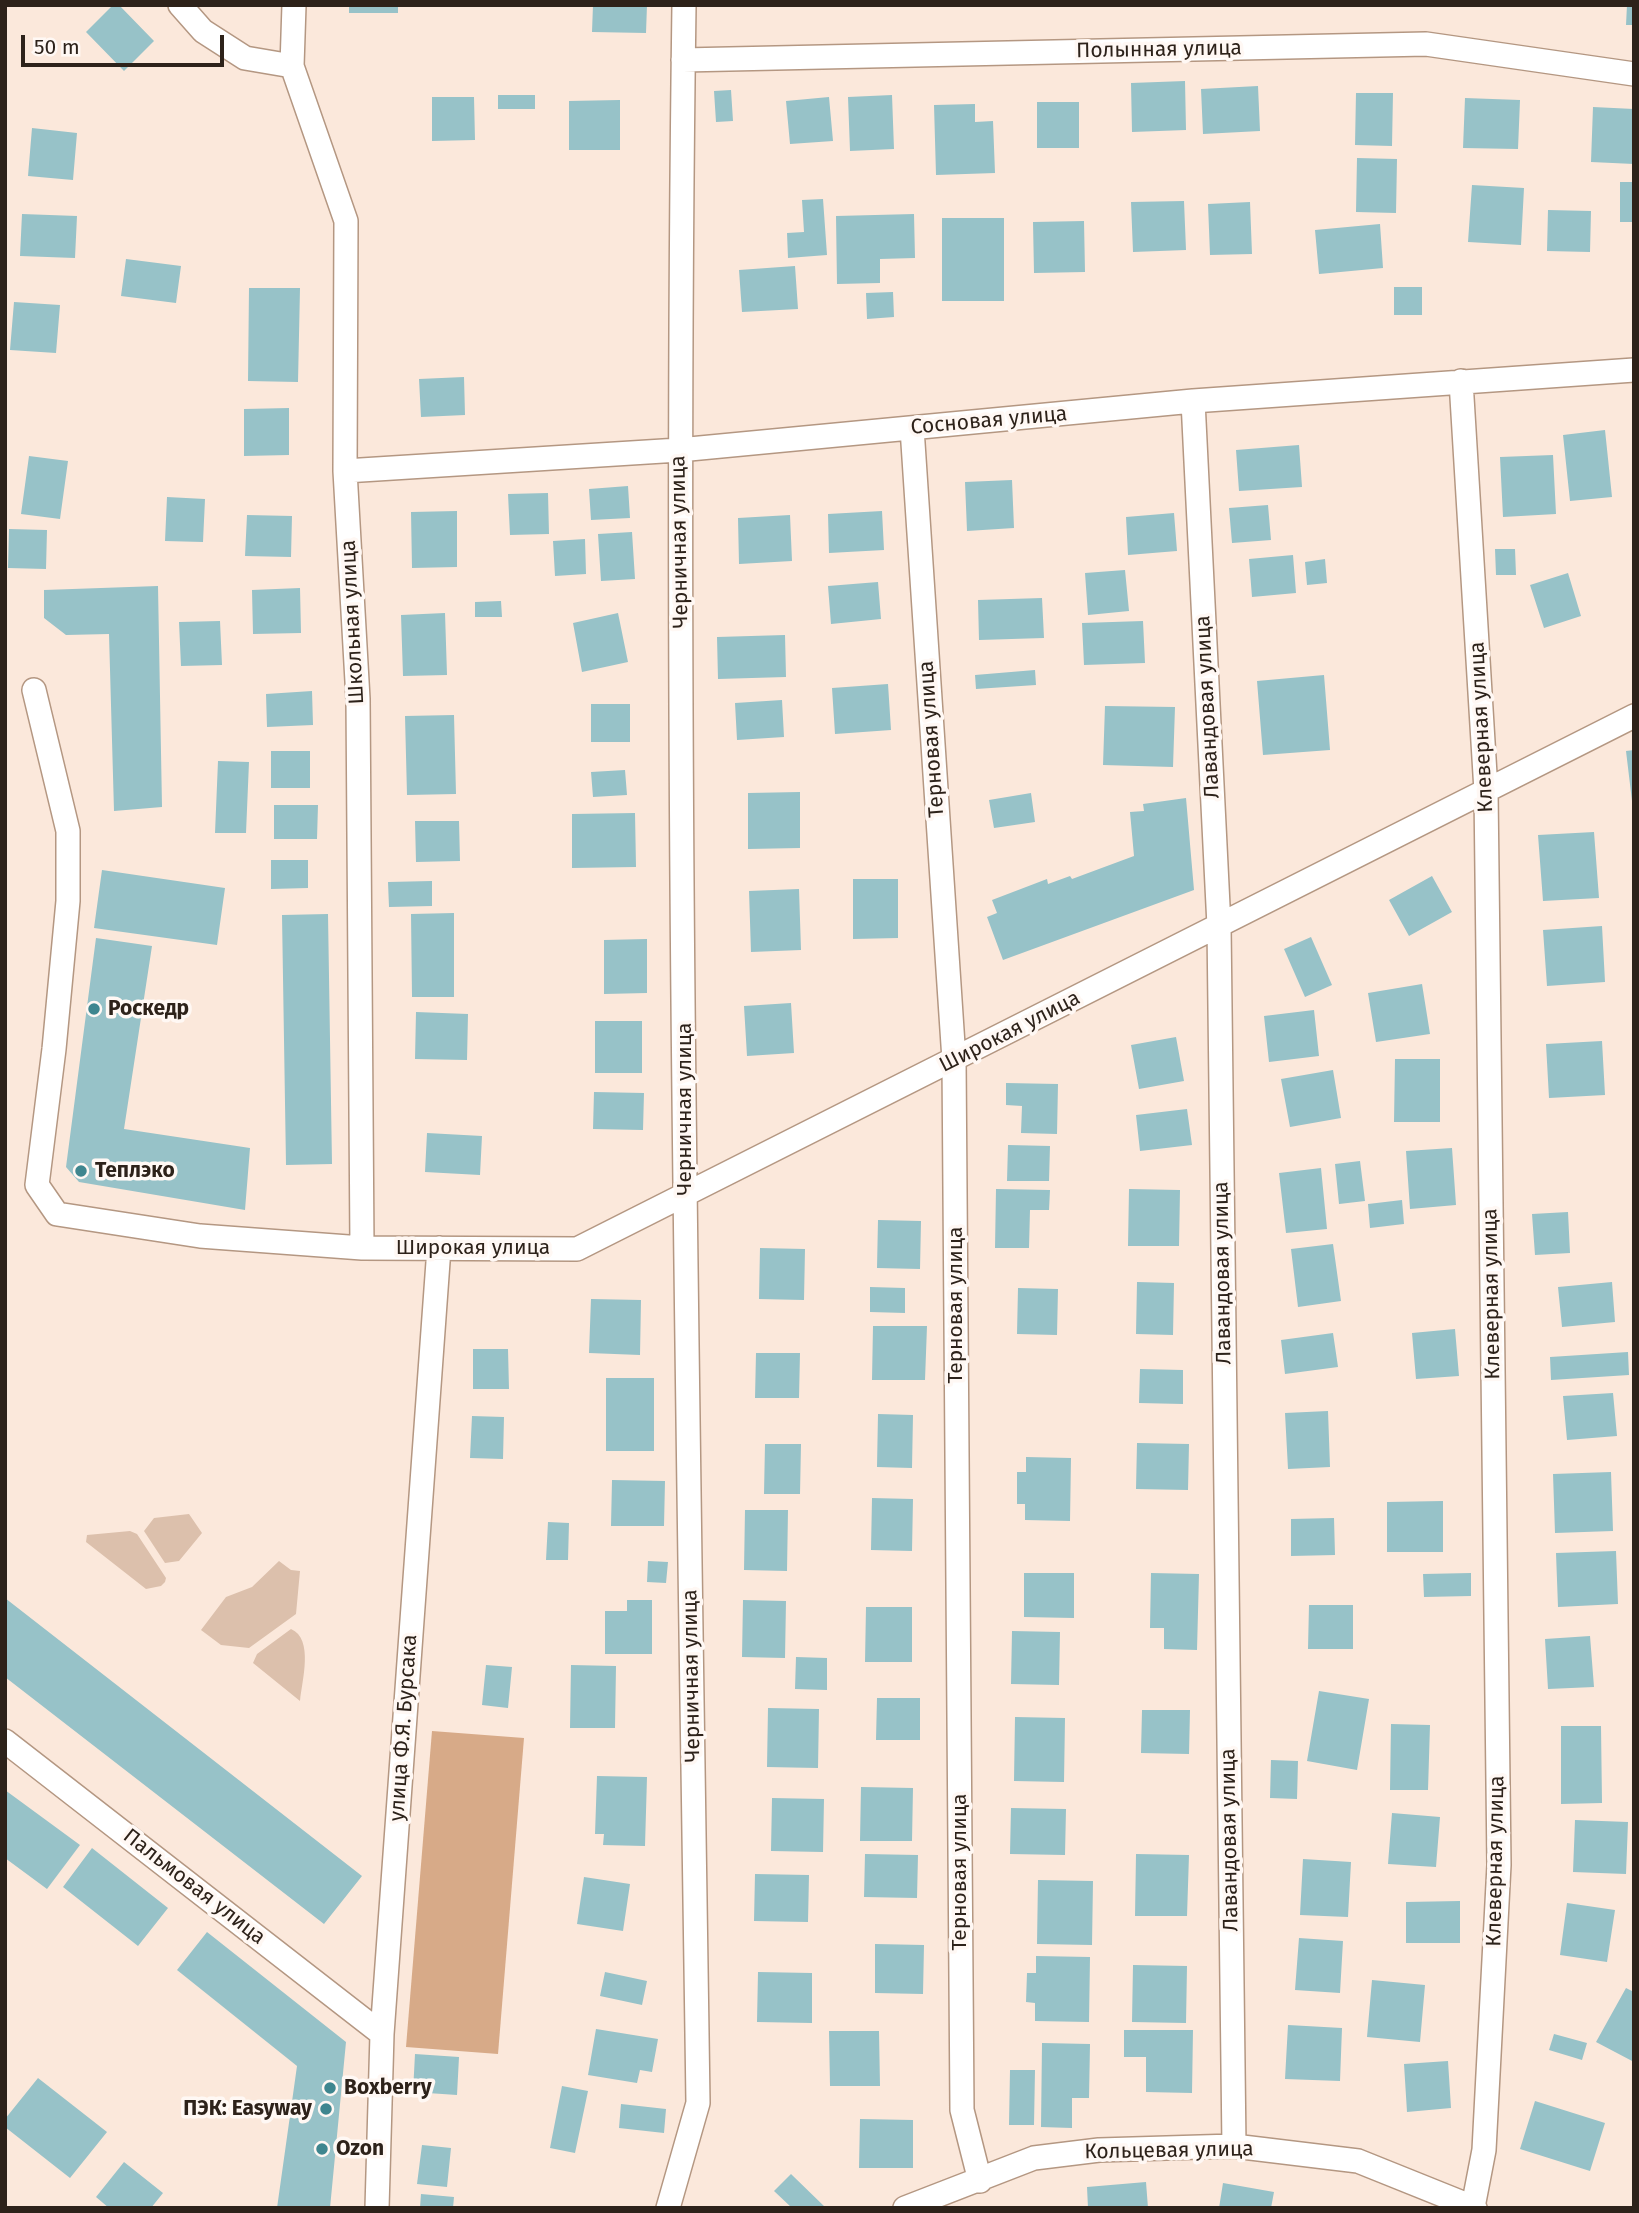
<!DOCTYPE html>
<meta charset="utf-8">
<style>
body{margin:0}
#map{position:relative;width:1639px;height:2213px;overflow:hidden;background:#fbe8db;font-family:"Fira Sans",sans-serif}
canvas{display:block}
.frame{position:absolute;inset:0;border:7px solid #2d221a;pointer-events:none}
.scale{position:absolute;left:21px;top:35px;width:203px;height:32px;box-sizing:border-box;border:4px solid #2d221a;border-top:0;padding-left:9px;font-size:21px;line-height:24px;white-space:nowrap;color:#2d221a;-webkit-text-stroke:5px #fff8f4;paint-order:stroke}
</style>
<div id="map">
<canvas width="1639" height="2213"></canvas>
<div class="frame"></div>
<div class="scale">50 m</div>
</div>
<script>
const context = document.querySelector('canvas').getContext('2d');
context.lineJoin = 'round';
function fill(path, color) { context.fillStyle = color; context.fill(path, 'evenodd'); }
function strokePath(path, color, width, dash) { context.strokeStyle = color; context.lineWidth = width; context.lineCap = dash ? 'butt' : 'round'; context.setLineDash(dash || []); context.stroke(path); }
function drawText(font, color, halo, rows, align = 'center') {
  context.font = font + ' "Fira Sans",sans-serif'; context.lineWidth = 7; context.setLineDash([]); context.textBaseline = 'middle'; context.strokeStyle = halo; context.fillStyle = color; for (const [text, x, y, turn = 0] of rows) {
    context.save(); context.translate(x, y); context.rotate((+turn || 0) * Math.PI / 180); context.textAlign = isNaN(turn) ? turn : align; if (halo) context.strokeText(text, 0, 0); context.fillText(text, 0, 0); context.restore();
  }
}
const green = new Path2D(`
 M 189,1514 L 202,1533 L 179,1561 L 165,1563 L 144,1531 L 154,1518 Z
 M 130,1531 L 137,1534 L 166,1578 L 165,1582 L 161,1586 L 146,1589 L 86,1542 L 87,1535 Z
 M 279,1561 L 291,1570 L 300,1571 L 296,1614 L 249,1648 L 221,1645 L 201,1630 L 226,1597 L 252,1587 Z
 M 291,1629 C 314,1639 302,1680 300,1701 L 253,1663 L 257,1654 Z`);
const forest = new Path2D(`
 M 432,1731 L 524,1738 L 498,2054 L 406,2047 Z`);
const building = new Path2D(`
 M 113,5 L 119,5 L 154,41 L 124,71 L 86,32 Z
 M 349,5 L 398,5 L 398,13 L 349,13 Z
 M 593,5 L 647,5 L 646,33 L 592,32 Z
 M 1627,5 L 1634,5 L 1634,25 L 1626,25 Z
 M 1185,81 L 1186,130 L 1132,132 L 1131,83 Z
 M 1258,86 L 1260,131 L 1203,134 L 1201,89 Z
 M 731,90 L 733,121 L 716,122 L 714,91 Z
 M 1356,93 L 1393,93 L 1392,146 L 1355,145 Z
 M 498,95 L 535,95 L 535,109 L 498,109 Z
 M 892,95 L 894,149 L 850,151 L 848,97 Z
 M 432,97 L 474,97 L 475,140 L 432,141 Z
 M 829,97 L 833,141 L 790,144 L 786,101 Z
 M 1465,98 L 1520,100 L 1518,149 L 1463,148 Z
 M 620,100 L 620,150 L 569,150 L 569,101 Z
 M 1037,102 L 1079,102 L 1079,148 L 1037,148 Z
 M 975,104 L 975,122 L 993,121 L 995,173 L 936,175 L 934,105 Z
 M 1593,107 L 1634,109 L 1634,164 L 1591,162 Z
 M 32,128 L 77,133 L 73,180 L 28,176 Z
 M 1357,158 L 1397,159 L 1396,213 L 1356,212 Z
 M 1620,182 L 1634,182 L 1634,222 L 1620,222 Z
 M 1472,185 L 1524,188 L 1521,245 L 1468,242 Z
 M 823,199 L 827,255 L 788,258 L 787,233 L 804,232 L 802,200 Z
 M 1184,201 L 1186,250 L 1133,252 L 1131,202 Z
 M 1250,202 L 1252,254 L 1210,255 L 1208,204 Z
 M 1548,210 L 1591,211 L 1590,252 L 1547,251 Z
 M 22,214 L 77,216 L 75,258 L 20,256 Z
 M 914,214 L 915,258 L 880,259 L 880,283 L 837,284 L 836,216 Z
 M 942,218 L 1004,218 L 1004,301 L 942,301 Z
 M 1084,221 L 1085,272 L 1034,273 L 1033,222 Z
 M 1380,224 L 1383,268 L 1319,274 L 1315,230 Z
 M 126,259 L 181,266 L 176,303 L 121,296 Z
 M 795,266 L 798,309 L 742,312 L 739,270 Z
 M 1394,287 L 1422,287 L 1422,315 L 1394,315 Z
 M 249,288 L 300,288 L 298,382 L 248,381 Z
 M 893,292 L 894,317 L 867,319 L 866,293 Z
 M 14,302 L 60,305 L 56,353 L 10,350 Z
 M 464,377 L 465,415 L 421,417 L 419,379 Z
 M 289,408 L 289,455 L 244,456 L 244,409 Z
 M 1605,430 L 1612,497 L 1570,501 L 1563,435 Z
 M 1299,445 L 1302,487 L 1239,491 L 1236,450 Z
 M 1553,455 L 1556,514 L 1503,517 L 1500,457 Z
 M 29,456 L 68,461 L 60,519 L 21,514 Z
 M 1012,480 L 1014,528 L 967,531 L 965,482 Z
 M 628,486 L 630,518 L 591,520 L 589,489 Z
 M 548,493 L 549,534 L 510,535 L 508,494 Z
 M 167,497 L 205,499 L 203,542 L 165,541 Z
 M 1268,505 L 1271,540 L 1232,543 L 1229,508 Z
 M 457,511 L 457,567 L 412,568 L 411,512 Z
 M 882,511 L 884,550 L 829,553 L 828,514 Z
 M 1174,513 L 1177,551 L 1128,555 L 1126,517 Z
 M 247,515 L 292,516 L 291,557 L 245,556 Z
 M 790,515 L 792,561 L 739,564 L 738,518 Z
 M 9,529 L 47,530 L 46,569 L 8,568 Z
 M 632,532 L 635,579 L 601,581 L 598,534 Z
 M 585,539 L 586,574 L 555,576 L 553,541 Z
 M 1495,549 L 1515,549 L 1516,575 L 1496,575 Z
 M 1293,555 L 1296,593 L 1252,597 L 1249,559 Z
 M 1325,559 L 1327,583 L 1307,585 L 1305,562 Z
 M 1125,570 L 1129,611 L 1088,615 L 1085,573 Z
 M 1568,573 L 1581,616 L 1544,628 L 1530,585 Z
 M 878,582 L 881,619 L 831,624 L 828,586 Z
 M 158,586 L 162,807 L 114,811 L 109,634 L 66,635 L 44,618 L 44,590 Z
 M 300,588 L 301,633 L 253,634 L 252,590 Z
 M 1042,598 L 1044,638 L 979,640 L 978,600 Z
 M 501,601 L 502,617 L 475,617 L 475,602 Z
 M 445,613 L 447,675 L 403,676 L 401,615 Z
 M 618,613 L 628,662 L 582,672 L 573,623 Z
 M 220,621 L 222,665 L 181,666 L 179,622 Z
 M 1143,621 L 1145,663 L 1084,665 L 1082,623 Z
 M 785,635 L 786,677 L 718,679 L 717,637 Z
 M 1035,670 L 1036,685 L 976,689 L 975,675 Z
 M 1324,675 L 1330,750 L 1263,755 L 1257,681 Z
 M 888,684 L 891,730 L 835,734 L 832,688 Z
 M 312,691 L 313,725 L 267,727 L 266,694 Z
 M 782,700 L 784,737 L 737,740 L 735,703 Z
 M 591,704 L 630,704 L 630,742 L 591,742 Z
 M 1105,706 L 1175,707 L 1173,767 L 1103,765 Z
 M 454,715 L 456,794 L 407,795 L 405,716 Z
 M 1634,750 L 1634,801 L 1632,801 L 1626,751 Z
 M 271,751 L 310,751 L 310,788 L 271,788 Z
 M 218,761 L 249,762 L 246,833 L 215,833 Z
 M 625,770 L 627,795 L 593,797 L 591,772 Z
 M 800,792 L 800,848 L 748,849 L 748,793 Z
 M 1031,793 L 1035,822 L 994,828 L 989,800 Z
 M 1186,798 L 1194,890 L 1003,960 L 987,917 L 997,913 L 992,900 L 1047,879 L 1048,884 L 1070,876 L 1072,879 L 1134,856 L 1130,812 L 1144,811 L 1143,804 Z
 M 274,805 L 318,805 L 317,839 L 274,839 Z
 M 635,813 L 636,867 L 572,868 L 572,814 Z
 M 415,821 L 459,821 L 460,861 L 416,862 Z
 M 1594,832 L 1599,898 L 1543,901 L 1538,835 Z
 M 271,860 L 308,860 L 308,888 L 271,889 Z
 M 102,870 L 225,888 L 217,945 L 94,928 Z
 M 1432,876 L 1452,912 L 1409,936 L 1389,900 Z
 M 853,879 L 898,879 L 898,938 L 853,939 Z
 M 432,881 L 432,906 L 389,907 L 388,882 Z
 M 799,889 L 801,950 L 751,952 L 749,891 Z
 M 454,913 L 454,997 L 412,997 L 411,914 Z
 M 328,914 L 332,1164 L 286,1165 L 282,915 Z
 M 1602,926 L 1605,982 L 1547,986 L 1543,930 Z
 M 1311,937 L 1332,985 L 1305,997 L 1284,949 Z
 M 96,938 L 152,946 L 124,1129 L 250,1148 L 245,1210 L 79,1182 L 66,1167 Z
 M 647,939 L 647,993 L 604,994 L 604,940 Z
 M 1422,984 L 1430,1034 L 1376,1042 L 1368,993 Z
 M 791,1003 L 794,1053 L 747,1056 L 744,1006 Z
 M 1314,1010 L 1319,1056 L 1269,1062 L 1264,1016 Z
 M 416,1012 L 468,1014 L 467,1060 L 415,1059 Z
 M 595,1021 L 642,1021 L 642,1073 L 595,1073 Z
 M 1176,1037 L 1184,1081 L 1139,1089 L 1131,1045 Z
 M 1602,1041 L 1605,1095 L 1549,1098 L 1546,1044 Z
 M 1395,1059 L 1440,1059 L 1440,1122 L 1394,1122 Z
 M 1333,1070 L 1341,1118 L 1290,1127 L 1281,1079 Z
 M 1006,1083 L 1058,1084 L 1057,1134 L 1021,1133 L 1022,1106 L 1006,1105 Z
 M 594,1092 L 644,1093 L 643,1130 L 593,1129 Z
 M 1187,1109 L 1192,1145 L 1140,1151 L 1136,1115 Z
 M 427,1133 L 482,1136 L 480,1175 L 425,1172 Z
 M 1008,1145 L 1050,1146 L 1049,1181 L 1007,1181 Z
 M 1452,1148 L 1456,1205 L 1410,1209 L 1406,1151 Z
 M 1360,1161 L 1365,1201 L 1339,1204 L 1335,1164 Z
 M 1321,1168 L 1327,1229 L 1286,1233 L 1279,1173 Z
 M 996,1189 L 1050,1190 L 1049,1210 L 1030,1210 L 1029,1248 L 995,1248 Z
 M 1129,1189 L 1180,1190 L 1179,1246 L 1128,1246 Z
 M 1402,1200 L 1404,1224 L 1370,1228 L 1368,1204 Z
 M 1568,1212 L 1570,1253 L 1535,1255 L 1532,1214 Z
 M 878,1220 L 921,1221 L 920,1269 L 877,1268 Z
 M 1333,1244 L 1341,1301 L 1298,1307 L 1291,1249 Z
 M 760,1248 L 805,1249 L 804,1300 L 759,1299 Z
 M 1137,1282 L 1174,1283 L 1173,1335 L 1136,1334 Z
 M 1612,1282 L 1615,1322 L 1562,1327 L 1558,1287 Z
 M 870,1287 L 905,1288 L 905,1313 L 870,1312 Z
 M 1018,1288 L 1058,1289 L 1057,1335 L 1017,1334 Z
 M 591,1299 L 641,1300 L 640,1355 L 589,1353 Z
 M 873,1326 L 927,1326 L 925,1380 L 872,1380 Z
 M 1455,1329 L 1459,1376 L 1416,1379 L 1412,1333 Z
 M 1333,1333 L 1338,1367 L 1285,1374 L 1281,1340 Z
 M 473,1349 L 508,1349 L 509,1389 L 473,1389 Z
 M 1628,1352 L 1629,1375 L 1551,1380 L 1550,1357 Z
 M 756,1353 L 800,1353 L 799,1398 L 755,1398 Z
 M 1140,1369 L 1183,1370 L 1183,1404 L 1139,1403 Z
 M 606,1378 L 654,1378 L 654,1451 L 606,1451 Z
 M 1613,1393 L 1617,1436 L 1567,1440 L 1563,1396 Z
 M 1328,1411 L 1330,1467 L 1288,1469 L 1285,1413 Z
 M 878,1414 L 913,1415 L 912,1468 L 877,1467 Z
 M 472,1416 L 504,1417 L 503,1459 L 470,1458 Z
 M 1137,1443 L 1189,1444 L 1188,1490 L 1136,1489 Z
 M 765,1444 L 801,1444 L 800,1494 L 764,1494 Z
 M 1026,1457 L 1071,1458 L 1070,1521 L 1025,1520 L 1025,1504 L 1017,1504 L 1017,1472 L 1026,1472 Z
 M 1611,1472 L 1613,1531 L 1555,1533 L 1553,1474 Z
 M 612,1480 L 665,1481 L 664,1526 L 611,1526 Z
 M 872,1498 L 913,1499 L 912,1551 L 871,1550 Z
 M 1443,1501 L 1443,1552 L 1387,1552 L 1387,1502 Z
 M 745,1510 L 788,1510 L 787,1571 L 744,1570 Z
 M 1334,1518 L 1335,1555 L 1291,1556 L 1291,1519 Z
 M 548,1522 L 569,1523 L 568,1560 L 546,1560 Z
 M 1616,1551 L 1618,1604 L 1558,1607 L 1556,1553 Z
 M 648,1561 L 668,1562 L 666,1583 L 647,1582 Z
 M 1024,1573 L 1074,1573 L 1074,1618 L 1024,1617 Z
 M 1151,1573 L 1199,1574 L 1197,1650 L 1164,1649 L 1164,1628 L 1150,1628 Z
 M 1471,1573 L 1471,1596 L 1424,1597 L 1423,1574 Z
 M 5,1598 L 362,1876 L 324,1924 L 5,1677 Z
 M 627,1600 L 652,1600 L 652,1654 L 605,1654 L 605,1611 L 627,1611 Z
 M 743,1600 L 786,1601 L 785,1658 L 742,1657 Z
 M 1309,1605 L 1353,1605 L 1353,1649 L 1308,1649 Z
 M 866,1607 L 912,1607 L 912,1662 L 865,1662 Z
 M 1012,1631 L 1060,1632 L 1059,1685 L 1011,1684 Z
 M 1590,1636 L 1594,1687 L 1548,1689 L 1545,1639 Z
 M 796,1657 L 827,1658 L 827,1690 L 795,1689 Z
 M 486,1665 L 512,1667 L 508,1708 L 482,1705 Z
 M 571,1665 L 616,1666 L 615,1728 L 570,1728 Z
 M 1319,1691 L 1369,1699 L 1357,1770 L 1307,1761 Z
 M 877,1698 L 920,1698 L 920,1740 L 876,1740 Z
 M 768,1708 L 819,1709 L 818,1768 L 767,1767 Z
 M 1142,1710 L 1190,1710 L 1189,1754 L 1141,1753 Z
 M 1015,1717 L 1065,1718 L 1064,1782 L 1014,1781 Z
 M 1391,1724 L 1430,1725 L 1428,1790 L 1390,1790 Z
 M 1561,1726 L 1601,1726 L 1602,1803 L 1561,1804 Z
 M 1271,1760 L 1298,1761 L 1297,1799 L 1270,1798 Z
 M 597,1776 L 647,1777 L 645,1846 L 603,1845 L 604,1834 L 595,1834 Z
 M 861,1787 L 913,1788 L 912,1841 L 860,1841 Z
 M 5,1790 L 80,1845 L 47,1889 L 5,1858 Z
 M 772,1798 L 824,1799 L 823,1852 L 771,1851 Z
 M 1011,1808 L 1066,1809 L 1065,1855 L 1010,1854 Z
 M 1392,1813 L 1440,1817 L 1436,1867 L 1388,1864 Z
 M 1575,1820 L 1628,1822 L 1626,1874 L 1573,1872 Z
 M 92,1848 L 168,1908 L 138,1946 L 63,1887 Z
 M 865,1854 L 918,1855 L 917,1898 L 864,1897 Z
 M 1136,1854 L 1189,1855 L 1187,1916 L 1135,1916 Z
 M 1303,1859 L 1351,1862 L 1348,1917 L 1300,1915 Z
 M 755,1874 L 809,1875 L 808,1922 L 754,1921 Z
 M 584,1877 L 630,1884 L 623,1931 L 577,1924 Z
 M 1038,1880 L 1093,1881 L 1092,1945 L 1037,1944 Z
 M 1460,1901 L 1460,1943 L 1406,1943 L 1406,1902 Z
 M 1567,1903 L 1615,1910 L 1607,1962 L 1560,1955 Z
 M 207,1932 L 346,2042 L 330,2208 L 277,2208 L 297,2066 L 177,1970 Z
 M 1299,1938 L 1343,1941 L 1340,1993 L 1295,1990 Z
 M 875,1944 L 924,1945 L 923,1994 L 875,1993 Z
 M 1036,1956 L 1090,1957 L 1089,2022 L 1035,2021 L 1035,2003 L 1026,2002 L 1027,1973 L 1036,1973 Z
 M 1133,1965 L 1187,1966 L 1186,2023 L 1132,2022 Z
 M 605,1972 L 647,1981 L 642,2005 L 600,1996 Z
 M 758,1972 L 812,1973 L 812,2023 L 757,2022 Z
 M 1372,1980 L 1425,1985 L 1420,2042 L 1367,2037 Z
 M 1626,1988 L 1634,1992 L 1634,2062 L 1596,2042 Z
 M 1288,2025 L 1342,2028 L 1340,2081 L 1285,2079 Z
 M 596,2029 L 658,2039 L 652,2072 L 640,2070 L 637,2083 L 588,2075 Z
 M 1124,2030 L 1193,2030 L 1192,2093 L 1146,2092 L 1146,2057 L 1124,2057 Z
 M 829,2031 L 879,2031 L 880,2086 L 830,2086 Z
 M 1554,2034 L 1587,2043 L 1582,2060 L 1549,2050 Z
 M 1042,2043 L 1090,2044 L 1089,2098 L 1072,2098 L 1072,2128 L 1041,2127 Z
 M 415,2054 L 459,2057 L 457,2095 L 413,2092 Z
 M 1448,2061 L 1451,2108 L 1407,2112 L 1404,2064 Z
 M 1010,2070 L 1035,2070 L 1034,2125 L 1009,2125 Z
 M 38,2078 L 107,2132 L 70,2178 L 5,2127 L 5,2119 Z
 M 562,2086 L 588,2091 L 575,2153 L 550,2148 Z
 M 1535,2101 L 1605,2123 L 1590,2171 L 1520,2149 Z
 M 621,2104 L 666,2109 L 664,2133 L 619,2128 Z
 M 860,2119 L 913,2120 L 913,2168 L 859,2168 Z
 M 422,2145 L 451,2148 L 447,2187 L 417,2184 Z
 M 124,2162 L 163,2193 L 151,2208 L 109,2208 L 96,2197 Z
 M 791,2174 L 826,2208 L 792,2208 L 774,2191 Z
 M 1146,2182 L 1148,2208 L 1088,2208 L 1087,2187 Z
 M 1223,2183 L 1274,2192 L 1271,2208 L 1219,2208 Z
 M 421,2194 L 454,2197 L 453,2208 L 420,2208 Z`);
const minor = new Path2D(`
 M 180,5 L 203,31 L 245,58 L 292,66
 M 294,5 L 292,66 L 346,221 L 345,471 L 358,699 L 362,1248
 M 683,60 L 1426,44 L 1634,74
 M 1461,381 L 1486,791 L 1499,1865 L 1484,2150 L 1473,2207
 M 1193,401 L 1219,926 L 1234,2146
 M 912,428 L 954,1060 L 962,2110 L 980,2181
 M 345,471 L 679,450 L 1193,401 L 1634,370
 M 34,690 L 68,831 L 68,901 L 54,1049 L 37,1185 L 57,1214 L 200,1236 L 362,1248 L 577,1249 L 1634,716
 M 5,1741 L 382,2034
 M 377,2208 L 382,2034 L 439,1248
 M 668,2208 L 698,2103 C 688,1404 674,705 684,5
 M 905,2208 L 1034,2158 L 1099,2150 L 1234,2146 L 1358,2161 L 1475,2208`);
const markers = [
 [94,1009,7,"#3f868f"],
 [81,1171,7,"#3f868f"],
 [330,2088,7,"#3f868f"],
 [326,2109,7,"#3f868f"],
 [322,2149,7,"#3f868f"]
];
const streetNames = [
 ["Полынная улица",1159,50,-1],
 ["Сосновая улица",989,421,-5],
 ["Черничная улица",680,542,-91],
 ["Школьная улица",353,622,-93],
 ["Лавандовая улица",1208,707,-93],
 ["Клеверная улица",1482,727,-93],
 ["Терновая улица",932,739,-94],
 ["Широкая улица",1010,1032,-27],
 ["Черничная улица",685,1109,-90],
 ["Широкая улица",473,1248],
 ["Лавандовая улица",1223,1273,-91],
 ["Клеверная улица",1492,1294,-91],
 ["Терновая улица",956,1305,-90],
 ["Черничная улица",692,1676,-91],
 ["улица Ф.Я. Бурсака",404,1728,-86],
 ["Лавандовая улица",1230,1840,-91],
 ["Клеверная улица",1496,1861,-89],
 ["Терновая улица",960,1872,-90],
 ["Пальмовая улица",194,1887,38],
 ["Кольцевая улица",1169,2151,-1]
];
const poiNames = [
 ["Роскедр",108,1009],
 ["Теплэко",95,1171],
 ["Boxberry",344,2088],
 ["ПЭК: Easyway",312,2109,"right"],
 ["Ozon",336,2149]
];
fill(green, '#dcc0ac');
fill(forest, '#d7aa88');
fill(building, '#97c2c8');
strokePath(minor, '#b49782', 26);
strokePath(minor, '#fff', 23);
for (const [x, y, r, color] of markers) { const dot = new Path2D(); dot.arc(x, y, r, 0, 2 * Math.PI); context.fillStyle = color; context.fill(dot); strokePath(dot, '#fff8f4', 2.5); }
drawText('21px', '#2d221a', '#fff8f4', streetNames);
drawText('bold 21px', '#2d221a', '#fff8f4', poiNames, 'left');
</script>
